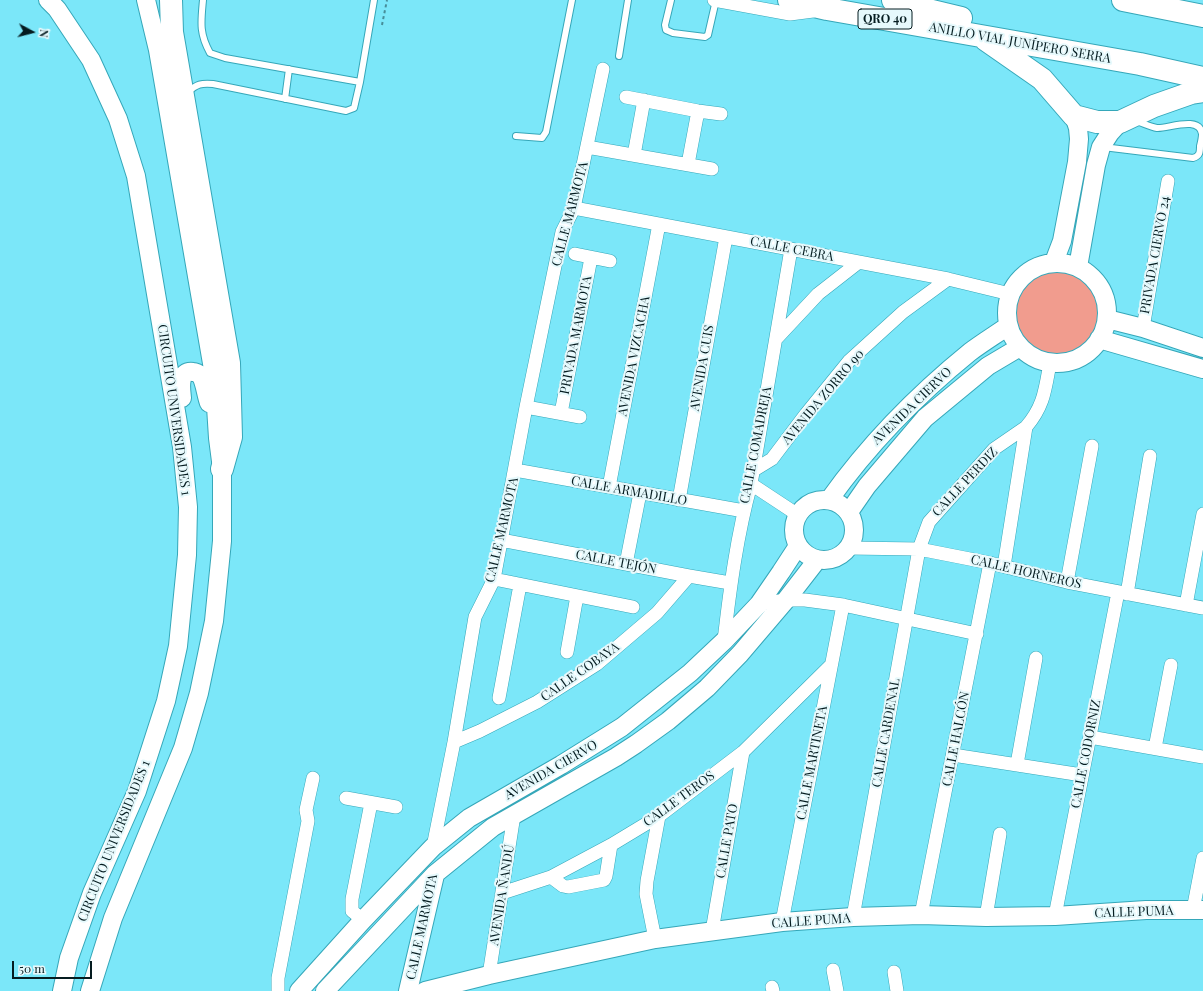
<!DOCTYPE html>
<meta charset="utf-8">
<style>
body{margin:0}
#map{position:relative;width:1203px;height:991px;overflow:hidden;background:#7be7f9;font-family:"Playfair Display",serif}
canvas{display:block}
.north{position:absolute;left:12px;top:12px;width:40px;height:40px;-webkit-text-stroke:3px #e6f9fc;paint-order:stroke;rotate:97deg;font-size:11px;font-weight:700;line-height:16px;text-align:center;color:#051c20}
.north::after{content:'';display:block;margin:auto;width:14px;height:18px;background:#051c20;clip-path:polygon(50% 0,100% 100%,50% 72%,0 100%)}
.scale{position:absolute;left:12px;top:961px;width:80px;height:18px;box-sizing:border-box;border:2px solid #051c20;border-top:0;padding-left:5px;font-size:12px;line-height:14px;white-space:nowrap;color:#051c20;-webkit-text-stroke:3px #e6f9fc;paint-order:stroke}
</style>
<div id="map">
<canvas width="1203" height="991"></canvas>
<div class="north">N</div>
<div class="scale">50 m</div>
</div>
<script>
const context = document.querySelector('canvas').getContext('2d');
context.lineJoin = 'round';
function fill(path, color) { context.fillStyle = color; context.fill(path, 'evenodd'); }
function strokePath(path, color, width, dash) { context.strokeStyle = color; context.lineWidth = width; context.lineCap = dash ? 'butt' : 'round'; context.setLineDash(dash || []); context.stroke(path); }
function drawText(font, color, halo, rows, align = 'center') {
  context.font = font + ' "Playfair Display",serif'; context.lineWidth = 4; context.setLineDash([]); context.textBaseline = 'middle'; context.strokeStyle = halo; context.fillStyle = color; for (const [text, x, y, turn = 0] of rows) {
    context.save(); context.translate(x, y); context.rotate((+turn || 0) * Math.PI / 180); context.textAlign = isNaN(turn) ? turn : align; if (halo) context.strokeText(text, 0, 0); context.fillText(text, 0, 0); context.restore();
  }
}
const green = new Path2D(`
 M1008 313a49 49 0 1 1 98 0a49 49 0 1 1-98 0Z`);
const path = new Path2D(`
 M 382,25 L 387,0`);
const lane = new Path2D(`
 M 203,0 C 201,22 199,33 210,53 L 225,58 L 360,82
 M 671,0 L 665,25 L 666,30 L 673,33 L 705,37 L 708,35 L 716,0
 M 619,56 L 628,0
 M 188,92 C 197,84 201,83 213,84 L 346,111 L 354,108 L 360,82 L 374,0
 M 285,99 L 289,69
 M 516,136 L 542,138 L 546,132 L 572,0
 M 1103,147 L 1193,158 C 1200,156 1200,152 1200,146 C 1201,142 1202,138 1202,134 C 1200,115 1167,129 1157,128 C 1150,127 1143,123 1136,121`);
const street = new Path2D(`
 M 714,0 L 790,14 L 813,11
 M 626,97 L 698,111 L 721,114
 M 587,147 L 712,169
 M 634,155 L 644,100
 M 688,164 L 698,111
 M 574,208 L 948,279 L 1010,294
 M 575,254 L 610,261
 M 1143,328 L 1168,181
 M 776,339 L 818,294 L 859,262
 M 526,407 L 580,417
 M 561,413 L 591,258
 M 515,470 L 744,511
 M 754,470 L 772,459 L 806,414 L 849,361 L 903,312 L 948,279
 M 751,484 L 798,515
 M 609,487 L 659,224
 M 679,500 L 726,237
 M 501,540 L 689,576 L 730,583
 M 849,548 L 919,549 L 990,563 L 1067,582 L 1203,608
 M 626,564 L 640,493
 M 1004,566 L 1026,427 C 1044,406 1045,390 1050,363
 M 494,579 L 633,607
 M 1067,582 L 1092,446
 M 1127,594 L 1150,456
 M 759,604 L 786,600 L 805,600 L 843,605 L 977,634
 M 1186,605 L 1203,514
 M 724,641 C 730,588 737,535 751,484 L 791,249
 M 567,652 L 577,596
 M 499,698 L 520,585
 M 1090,737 L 1203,757
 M 454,742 L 480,731 L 537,702 L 597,664 L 657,613 L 689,576
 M 1155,748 L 1171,665
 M 953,755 L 1082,775
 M 1017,764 L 1036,658
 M 346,798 L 396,807
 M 433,847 L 454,742 L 475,617 L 494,579 L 526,407 L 562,232 L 574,208 L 603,69
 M 551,877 L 563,886 L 568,887 L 604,880 L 606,876 L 611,845
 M 502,893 L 551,877 L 611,845 L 659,816 L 743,752 L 830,666
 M 1193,910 L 1203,858
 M 921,915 L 990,563
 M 1055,916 L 1118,592
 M 853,917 L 919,549 L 929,522 L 994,449 L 1026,427
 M 986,917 L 1000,834
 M 363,920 L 352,911 L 352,899 L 371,803
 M 782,922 L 843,605
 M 712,931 L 743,752
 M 655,939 L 646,894 L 647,881 L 659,816
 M 833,970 L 837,991
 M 894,972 L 897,991
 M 489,975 L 514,815
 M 772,987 L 773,991
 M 278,991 L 278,978 L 308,821 L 306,810 L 313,778`);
const secondary = new Path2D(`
 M 48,0 L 57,9 L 91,60 L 118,119 L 136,176 L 182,447 L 188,507 L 187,555 L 178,646 L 166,701 L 137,791 L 92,893 L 69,958 L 62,991
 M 1054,262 L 1062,241 L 1077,162 L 1079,139 L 1078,128 L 1074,116
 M1007 313a50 50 0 1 1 100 0a50 50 0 1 1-100 0Z
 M 1078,267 L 1096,165 L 1101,147 L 1110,133 L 1120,122
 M 1107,319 L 1143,328 L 1203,348
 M 1099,339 L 1203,369
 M 182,398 C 181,389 178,370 193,372 C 196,372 199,374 201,376 C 205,383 206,395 209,403
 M794 530a30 30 0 1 1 60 0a30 30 0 1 1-60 0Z
 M 829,500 C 869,444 917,395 970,352 C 982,343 995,335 1008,326
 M 849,512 L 867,486 L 925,418 L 988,366 L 1020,347
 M 90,991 L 113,918 L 183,748 L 199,693 L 214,621 L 222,541 L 222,469 L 218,438 L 214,375 L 158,50 L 146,0
 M 299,991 L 363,920 L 433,847 L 469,818 L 561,765 L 622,727 L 690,673 L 724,641 L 759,604 L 781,572 L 798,546
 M 325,991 L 435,874 L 493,827 L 616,757 L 636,744 L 668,721 L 707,688 L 740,654 L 786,600 L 817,560
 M 408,991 L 435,875
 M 425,991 L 489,975 L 655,939 L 782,922 L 853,917 L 921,915 L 986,917 L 1055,916 L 1146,910 L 1203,910`);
const highway = new Path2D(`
 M 171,0 L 172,32 L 229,363 L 231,437 L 222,469
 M 789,0 L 827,9 L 1140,64 L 1203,78
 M 893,0 L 899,3 L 961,18
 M 1123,0 L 1203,16
 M 986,40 L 1042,79 L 1074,116 L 1097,122 L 1120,122 L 1154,106 L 1191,93 L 1203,91`);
const shields = [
 [885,19,54]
];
const shieldNames = [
 ["QRO 40",885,19]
];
const streetNames = [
 ["ANILLO VIAL JUNÍPERO SERRA",1020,43,10],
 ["CALLE MARMOTA",570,214,-75],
 ["CALLE CEBRA",792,249,11],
 ["PRIVADA CIERVO 24",1155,255,-80],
 ["PRIVADA MARMOTA",576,335,-79],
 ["AVENIDA VIZCACHA",634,356,-79],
 ["AVENIDA CUIS",702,368,-80],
 ["AVENIDA ZORRO 90",823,397,-50],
 ["AVENIDA CIERVO",912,406,-44],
 ["CIRCUITO UNIVERSIDADES 1",174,410,82],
 ["CALLE COMADREJA",756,445,-79],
 ["CALLE PERDIZ",965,482,-47],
 ["CALLE ARMADILLO",629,491,10],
 ["CALLE MARMOTA",502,530,-77],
 ["CALLE TEJÓN",616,562,11],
 ["CALLE HORNEROS",1026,572,13],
 ["CALLE COBAYA",580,672,-35],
 ["CALLE CARDENAL",886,733,-80],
 ["CALLE HALCÓN",956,739,-79],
 ["CALLE CODORNIZ",1086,754,-79],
 ["CALLE MARTINETA",812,763,-79],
 ["AVENIDA CIERVO",551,770,-30],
 ["CALLE TEROS",679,799,-36],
 ["CIRCUITO UNIVERSIDADES 1",114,841,-68],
 ["CALLE PATO",727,841,-80],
 ["AVENIDA ÑANDÚ",502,895,-81],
 ["CALLE PUMA",1134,912,-2],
 ["CALLE PUMA",811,921,-4],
 ["CALLE MARMOTA",422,927,-78]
];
fill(green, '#f19c8e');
strokePath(lane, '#35a7b9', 8);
strokePath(street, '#35a7b9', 14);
strokePath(secondary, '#35a7b9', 20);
strokePath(highway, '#35a7b9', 24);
strokePath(path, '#478d99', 2, [3, 3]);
strokePath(lane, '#fff', 6);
strokePath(street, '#fff', 13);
strokePath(secondary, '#fff', 18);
strokePath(highway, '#fff', 22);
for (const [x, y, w] of shields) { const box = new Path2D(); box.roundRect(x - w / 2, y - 10, w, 20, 3); context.fillStyle = '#e6f9fc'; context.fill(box); strokePath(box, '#051c20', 1); }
drawText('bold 12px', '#051c20', null, shieldNames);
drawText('13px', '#051c20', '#e6f9fc', streetNames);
</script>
